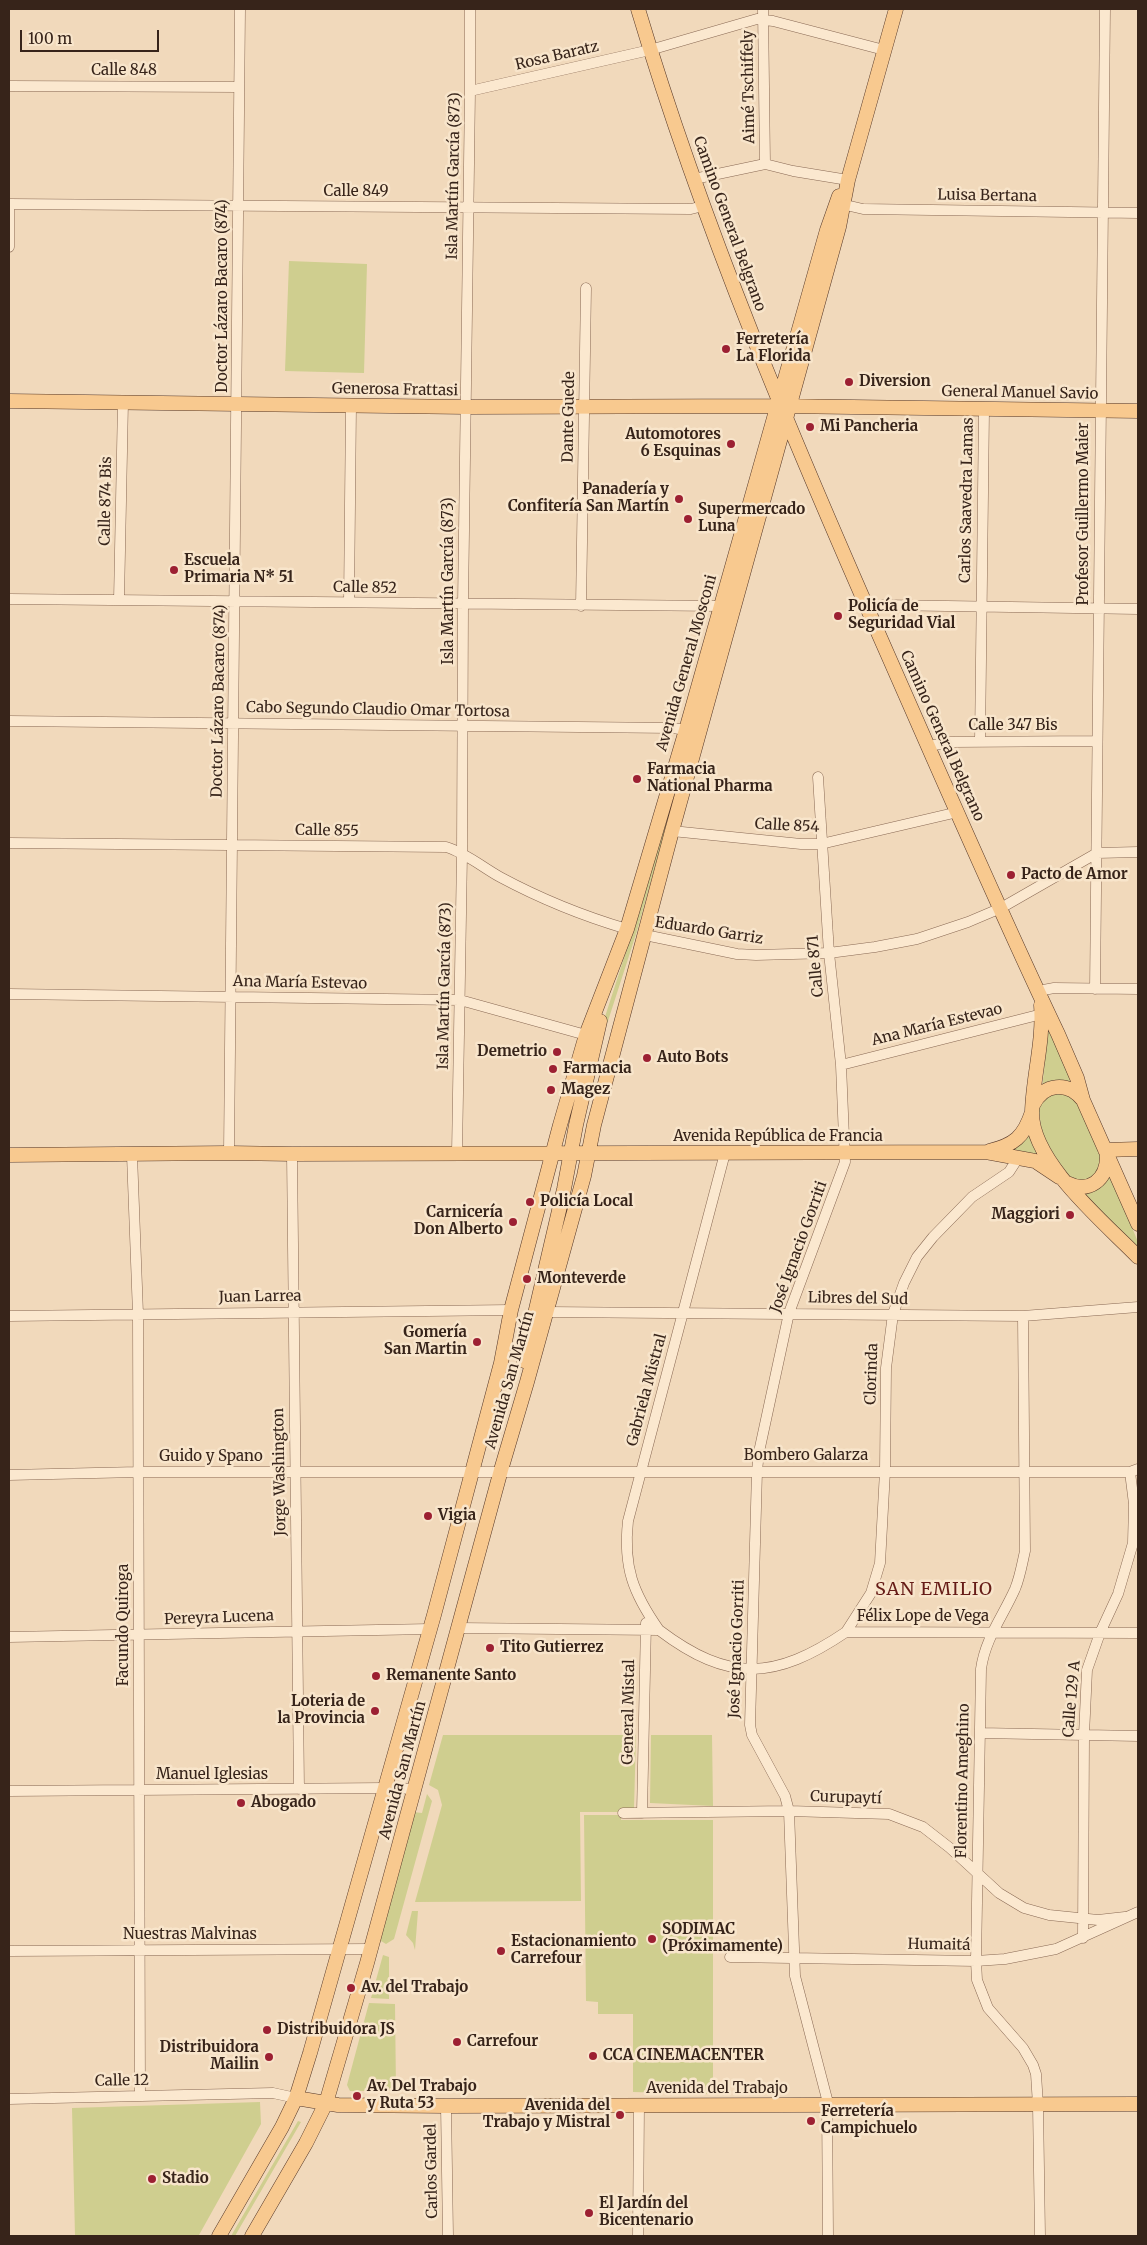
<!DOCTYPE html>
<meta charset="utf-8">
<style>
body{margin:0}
#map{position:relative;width:1147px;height:2245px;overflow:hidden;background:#f1d9bb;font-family:Merriweather,serif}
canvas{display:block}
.frame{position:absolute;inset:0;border:10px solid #37241a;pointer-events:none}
.scale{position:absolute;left:20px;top:30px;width:139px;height:22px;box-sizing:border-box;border:2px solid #37241a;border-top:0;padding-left:6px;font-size:15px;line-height:18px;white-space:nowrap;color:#37241a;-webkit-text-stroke:4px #f8e5cb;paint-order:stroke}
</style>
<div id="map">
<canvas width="1147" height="2245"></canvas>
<div class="frame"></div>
<div class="scale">100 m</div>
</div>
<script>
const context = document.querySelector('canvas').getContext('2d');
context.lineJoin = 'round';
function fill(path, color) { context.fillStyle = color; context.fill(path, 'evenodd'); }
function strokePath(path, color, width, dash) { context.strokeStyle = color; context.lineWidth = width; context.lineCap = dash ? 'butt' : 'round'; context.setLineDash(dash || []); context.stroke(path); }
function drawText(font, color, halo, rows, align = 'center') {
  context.font = font + ' Merriweather,serif'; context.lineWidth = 5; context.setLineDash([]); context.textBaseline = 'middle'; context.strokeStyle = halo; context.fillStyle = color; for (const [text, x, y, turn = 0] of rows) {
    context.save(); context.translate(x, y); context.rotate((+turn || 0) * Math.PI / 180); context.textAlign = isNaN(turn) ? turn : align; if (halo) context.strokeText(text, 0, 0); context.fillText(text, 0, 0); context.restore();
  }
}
const green = new Path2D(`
 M 289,261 L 367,264 L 364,373 L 285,371 Z
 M 780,421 L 637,931 L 608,1021 L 606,1024 L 603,1023 L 632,933 Z
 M 1048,1032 L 1051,1032 L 1074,1084 L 1042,1089 Z
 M 1062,1092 L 1075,1099 L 1103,1158 L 1096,1176 L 1078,1184 L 1060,1171 L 1042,1134 L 1038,1104 L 1043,1097 Z
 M 1031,1126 L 1043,1158 L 999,1152 Z
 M 1110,1174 L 1138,1242 L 1138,1246 L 1135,1248 L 1078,1191 Z
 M 443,1735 L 636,1735 L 634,1808 L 623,1808 L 622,1812 L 580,1812 L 581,1901 L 415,1902 L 442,1805 L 438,1790 L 429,1785 Z
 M 651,1735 L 712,1735 L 713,1806 L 650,1803 Z
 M 427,1794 L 432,1801 L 394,1939 L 386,1944 L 381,1941 L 380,1932 L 413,1812 L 422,1813 Z
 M 584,1815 L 621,1815 L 621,1820 L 713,1820 L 713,2094 L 633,2092 L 633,2014 L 598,2014 L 598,2002 L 586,2001 Z
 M 412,1911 L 418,1911 L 415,1950 L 413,1943 L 406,1935 Z
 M 383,1955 L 389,1957 L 389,1999 L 371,1998 Z
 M 369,2003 L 395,2004 L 396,2091 L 350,2091 L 347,2085 Z
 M 260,2102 L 261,2124 L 199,2235 L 75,2236 L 72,2108 Z
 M 298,2121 L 301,2122 L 235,2236 L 231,2236 Z`);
const minor = new Path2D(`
 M 763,9 L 765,164
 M 9,86 L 239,87
 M 470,91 L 650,50 L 757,19 L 773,21 L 884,50
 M 694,179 L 765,164 L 793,171 L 848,180
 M 837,203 L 863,209 L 1138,213
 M 9,204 L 691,209 L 703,206
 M 9,247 L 9,204
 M 9,599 L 720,606
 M 119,600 L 123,402
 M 349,602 L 351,405
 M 581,606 L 586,288
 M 869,610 L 883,605 L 1138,609
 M 9,721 L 673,728 L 686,730
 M 980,742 L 984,410
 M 929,746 L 951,742 L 1097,741
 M 818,777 L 829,953 L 841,1065 L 845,1162 L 789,1313 L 759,1452 L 757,1471 L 750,1725 L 752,1735 L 785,1796 L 789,1811 L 795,1976 L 827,2099 L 828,2236
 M 672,831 L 801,844 L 821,844 L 958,812
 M 9,843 L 446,847 C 466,853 482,867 500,877 C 541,899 583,916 627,929
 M 645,935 L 737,954 L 756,955 L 829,953 L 875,947 L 917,939 L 968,922 L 1001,908 L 1097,853 L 1138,852
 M 1095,989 L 1105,9
 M 1038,991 L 1054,988 L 1138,989
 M 9,994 L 460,1000 L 586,1035
 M 841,1065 L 1042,1014
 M 229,1153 L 240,9
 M 457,1153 L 462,854 L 463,604 L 470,91 L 470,9
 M 292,1154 L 299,1789
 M 132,1155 L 138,1314 L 140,2096
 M 547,1312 L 1023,1316 L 1138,1307
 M 9,1316 L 511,1310
 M 1023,1316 L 1025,1551 C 1022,1564 1020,1577 1015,1589 C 1003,1616 985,1639 981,1669 L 976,1961 L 977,1980 L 988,2008 L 1023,2048 L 1033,2065 L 1036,2074 L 1038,2105 L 1040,2236
 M 9,1475 L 138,1472 L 1130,1472 L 1138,1469
 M 458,1628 L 659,1630 C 729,1683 775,1680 846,1632 L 1138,1633
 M 659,1630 C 633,1593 623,1567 628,1521 L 725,1153
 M 846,1632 L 871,1593 L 880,1563 L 885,1471 L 886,1368 L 893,1314 L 904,1283 L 917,1257 L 933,1237 L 972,1197 L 1009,1172 L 1018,1158
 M 9,1637 L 430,1629
 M 980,1733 L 1138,1736
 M 9,1791 L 386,1788 L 415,1789
 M 623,1813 L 789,1811 L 889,1814 L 923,1827 L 950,1848 L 999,1893 L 1024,1908 L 1049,1915 L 1098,1920 L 1125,1917
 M 642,1813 L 646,1623
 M 1083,1938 L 1084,1735 L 1087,1670 L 1100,1633 L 1118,1594 L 1133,1543 L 1134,1504 L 1130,1472
 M 9,1951 L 371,1949
 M 730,1957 L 976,1961 L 1005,1959 L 1056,1949 L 1138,1912
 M 9,2099 L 273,2093 L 296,2098
 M 446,2106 L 448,2236
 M 638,2236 L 639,2104`);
const major = new Path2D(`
 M 638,9 C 704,230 794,442 887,653 C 943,780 998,908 1058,1034 L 1077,1078 L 1083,1100 L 1138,1224
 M 9,401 L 466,407 L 781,406 L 1138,411
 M 1041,1005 C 1044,1041 1033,1076 1032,1112 C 1031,1162 1105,1223 1138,1257
 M 1033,1105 C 1044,1083 1068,1081 1083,1100
 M 1105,1150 L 1138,1149
 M 989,1151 C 1014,1145 1024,1137 1032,1112
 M 9,1155 L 229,1153 L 292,1154 L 986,1152 L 1035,1161 L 1059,1177
 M 1067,1183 C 1089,1194 1107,1180 1107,1156
 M 524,1361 L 564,1189 L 576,1125 L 600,1021
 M 296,2098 L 338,2105 L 446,2106 L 1138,2104
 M 219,2236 L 282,2127 L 296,2098 L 310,2053 L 434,1615 L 501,1363 L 511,1310 L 560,1125 L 586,1035 L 627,929 L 686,730 L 827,230 L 839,196
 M 252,2236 L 306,2143 L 326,2103 L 367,1963 L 501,1470 L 527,1382 L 584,1176 L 594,1125 L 672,831 L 839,227 L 848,180 L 896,9`);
const markers = [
 [726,349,5,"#9c2032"],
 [849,382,5,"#9c2032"],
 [810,427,5,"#9c2032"],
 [731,444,5,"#9c2032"],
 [679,499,5,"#9c2032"],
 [688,519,5,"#9c2032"],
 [174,570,5,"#9c2032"],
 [838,616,5,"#9c2032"],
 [637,779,5,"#9c2032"],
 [1011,875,5,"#9c2032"],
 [557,1052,5,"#9c2032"],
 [647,1058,5,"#9c2032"],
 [553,1069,5,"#9c2032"],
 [551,1090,5,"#9c2032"],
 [530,1202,5,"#9c2032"],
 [1070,1215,5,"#9c2032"],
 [513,1222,5,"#9c2032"],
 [527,1279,5,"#9c2032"],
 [477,1342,5,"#9c2032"],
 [428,1516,5,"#9c2032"],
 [490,1648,5,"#9c2032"],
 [376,1676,5,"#9c2032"],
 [375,1711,5,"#9c2032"],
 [241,1803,5,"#9c2032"],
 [652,1939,5,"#9c2032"],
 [501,1951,5,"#9c2032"],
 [351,1988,5,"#9c2032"],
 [267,2030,5,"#9c2032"],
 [457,2042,5,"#9c2032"],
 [593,2056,5,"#9c2032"],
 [269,2057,5,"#9c2032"],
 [357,2096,5,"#9c2032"],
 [620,2115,5,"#9c2032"],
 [811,2121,5,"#9c2032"],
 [152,2179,5,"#9c2032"],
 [589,2213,5,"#9c2032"]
];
const streetNames = [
 ["Rosa Baratz",557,56,-13],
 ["Calle 848",124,71],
 ["Aimé Tschiffely",749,87,-91],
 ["Isla Martín García (873)",454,176,-89],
 ["Calle 849",356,192],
 ["Luisa Bertana",987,196,1],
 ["Camino General Belgrano",729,224,70],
 ["Doctor Lázaro Bacaro (874)",223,296,-90],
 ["Generosa Frattasi",395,390,1],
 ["General Manuel Savio",1020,393,1],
 ["Dante Guede",569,417,-89],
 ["Carlos Saavedra Lamas",967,500,-89],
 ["Calle 874 Bis",106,501,-89],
 ["Profesor Guillermo Maier",1084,514,-90],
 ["Isla Martín García (873)",449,581,-90],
 ["Calle 852",365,588,1],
 ["Avenida General Mosconi",687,663,-74],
 ["Doctor Lázaro Bacaro (874)",219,701,-89],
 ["Cabo Segundo Claudio Omar Tortosa",378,710,1],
 ["Calle 347 Bis",1013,726],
 ["Camino General Belgrano",942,736,66],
 ["Calle 854",787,826,3],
 ["Calle 855",327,831,1],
 ["Eduardo Garriz",709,931,9],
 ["Calle 871",816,966,-95],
 ["Ana María Estevao",300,983,1],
 ["Isla Martín García (873)",445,986,-89],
 ["Ana María Estevao",937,1025,-14],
 ["Avenida República de Francia",778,1137],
 ["José Ignacio Gorriti",799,1247,-70],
 ["Juan Larrea",260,1297,-1],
 ["Libres del Sud",858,1299,1],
 ["Clorinda",872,1374,-88],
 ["Avenida San Martín",510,1380,-74],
 ["Gabriela Mistral",647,1390,-75],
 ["Bombero Galarza",806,1456],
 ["Guido y Spano",211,1457],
 ["Jorge Washington",280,1472,-91],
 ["Félix Lope de Vega",923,1617],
 ["Pereyra Lucena",219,1618,-2],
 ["Facundo Quiroga",124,1625,-90],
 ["José Ignacio Gorriti",737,1649,-88],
 ["Calle 129 A",1072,1699,-85],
 ["General Mistal",629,1712,-89],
 ["Avenida San Martín",403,1770,-75],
 ["Manuel Iglesias",212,1775],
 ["Florentino Ameghino",963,1781,-89],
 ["Curupaytí",846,1798,2],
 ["Nuestras Malvinas",190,1935],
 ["Humaitá",939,1945,1],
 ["Calle 12",122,2081,-1],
 ["Avenida del Trabajo",717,2089],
 ["Carlos Gardel",432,2171,-91]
];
const poiNames = [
 ["Ferretería",736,340],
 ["La Florida",736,357],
 ["Diversion",859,382],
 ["Mi Pancheria",820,427],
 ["Automotores",721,435,"right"],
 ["6 Esquinas",721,452,"right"],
 ["Panadería y",669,490,"right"],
 ["Confitería San Martín",669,507,"right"],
 ["Supermercado",698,510],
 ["Luna",698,527],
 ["Escuela",184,561],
 ["Primaria N* 51",184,578],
 ["Policía de",848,607],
 ["Seguridad Vial",848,624],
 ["Farmacia",647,770],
 ["National Pharma",647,787],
 ["Pacto de Amor",1021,875],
 ["Demetrio",547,1052,"right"],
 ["Auto Bots",657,1058],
 ["Farmacia",563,1069],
 ["Magez",561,1090],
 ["Policía Local",540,1202],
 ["Carnicería",503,1213,"right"],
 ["Don Alberto",503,1230,"right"],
 ["Maggiori",1060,1215,"right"],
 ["Monteverde",537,1279],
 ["Gomería",467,1333,"right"],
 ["San Martin",467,1350,"right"],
 ["Vigia",438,1516],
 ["Tito Gutierrez",500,1648],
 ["Remanente Santo",386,1676],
 ["Loteria de",365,1702,"right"],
 ["la Provincia",365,1719,"right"],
 ["Abogado",251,1803],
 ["SODIMAC",662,1930],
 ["(Próximamente)",662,1947],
 ["Estacionamiento",511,1942],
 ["Carrefour",511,1959],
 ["Av. del Trabajo",361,1988],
 ["Distribuidora JS",277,2030],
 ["Carrefour",467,2042],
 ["Distribuidora",259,2048,"right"],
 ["Mailin",259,2065,"right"],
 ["CCA CINEMACENTER",603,2056],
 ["Av. Del Trabajo",367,2087],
 ["y Ruta 53",367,2104],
 ["Avenida del",610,2106,"right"],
 ["Trabajo y Mistral",610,2123,"right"],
 ["Ferretería",821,2112],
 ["Campichuelo",821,2129],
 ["Stadio",162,2179],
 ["El Jardín del",599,2204],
 ["Bicentenario",599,2221]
];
const quarterNames = [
 ["SAN EMILIO",934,1590]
];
fill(green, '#cfce8f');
strokePath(minor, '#896954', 11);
strokePath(major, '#563829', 15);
strokePath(minor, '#fbe8cf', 10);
strokePath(major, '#f8c98f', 14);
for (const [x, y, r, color] of markers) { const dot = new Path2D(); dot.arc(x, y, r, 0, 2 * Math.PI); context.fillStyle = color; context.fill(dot); strokePath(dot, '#f8e5cb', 2); }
drawText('15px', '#37241a', '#f8e5cb', streetNames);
drawText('bold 15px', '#37241a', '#f8e5cb', poiNames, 'left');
context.letterSpacing = '1px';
drawText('18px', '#661c17', '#f8e5cb', quarterNames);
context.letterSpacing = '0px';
</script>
